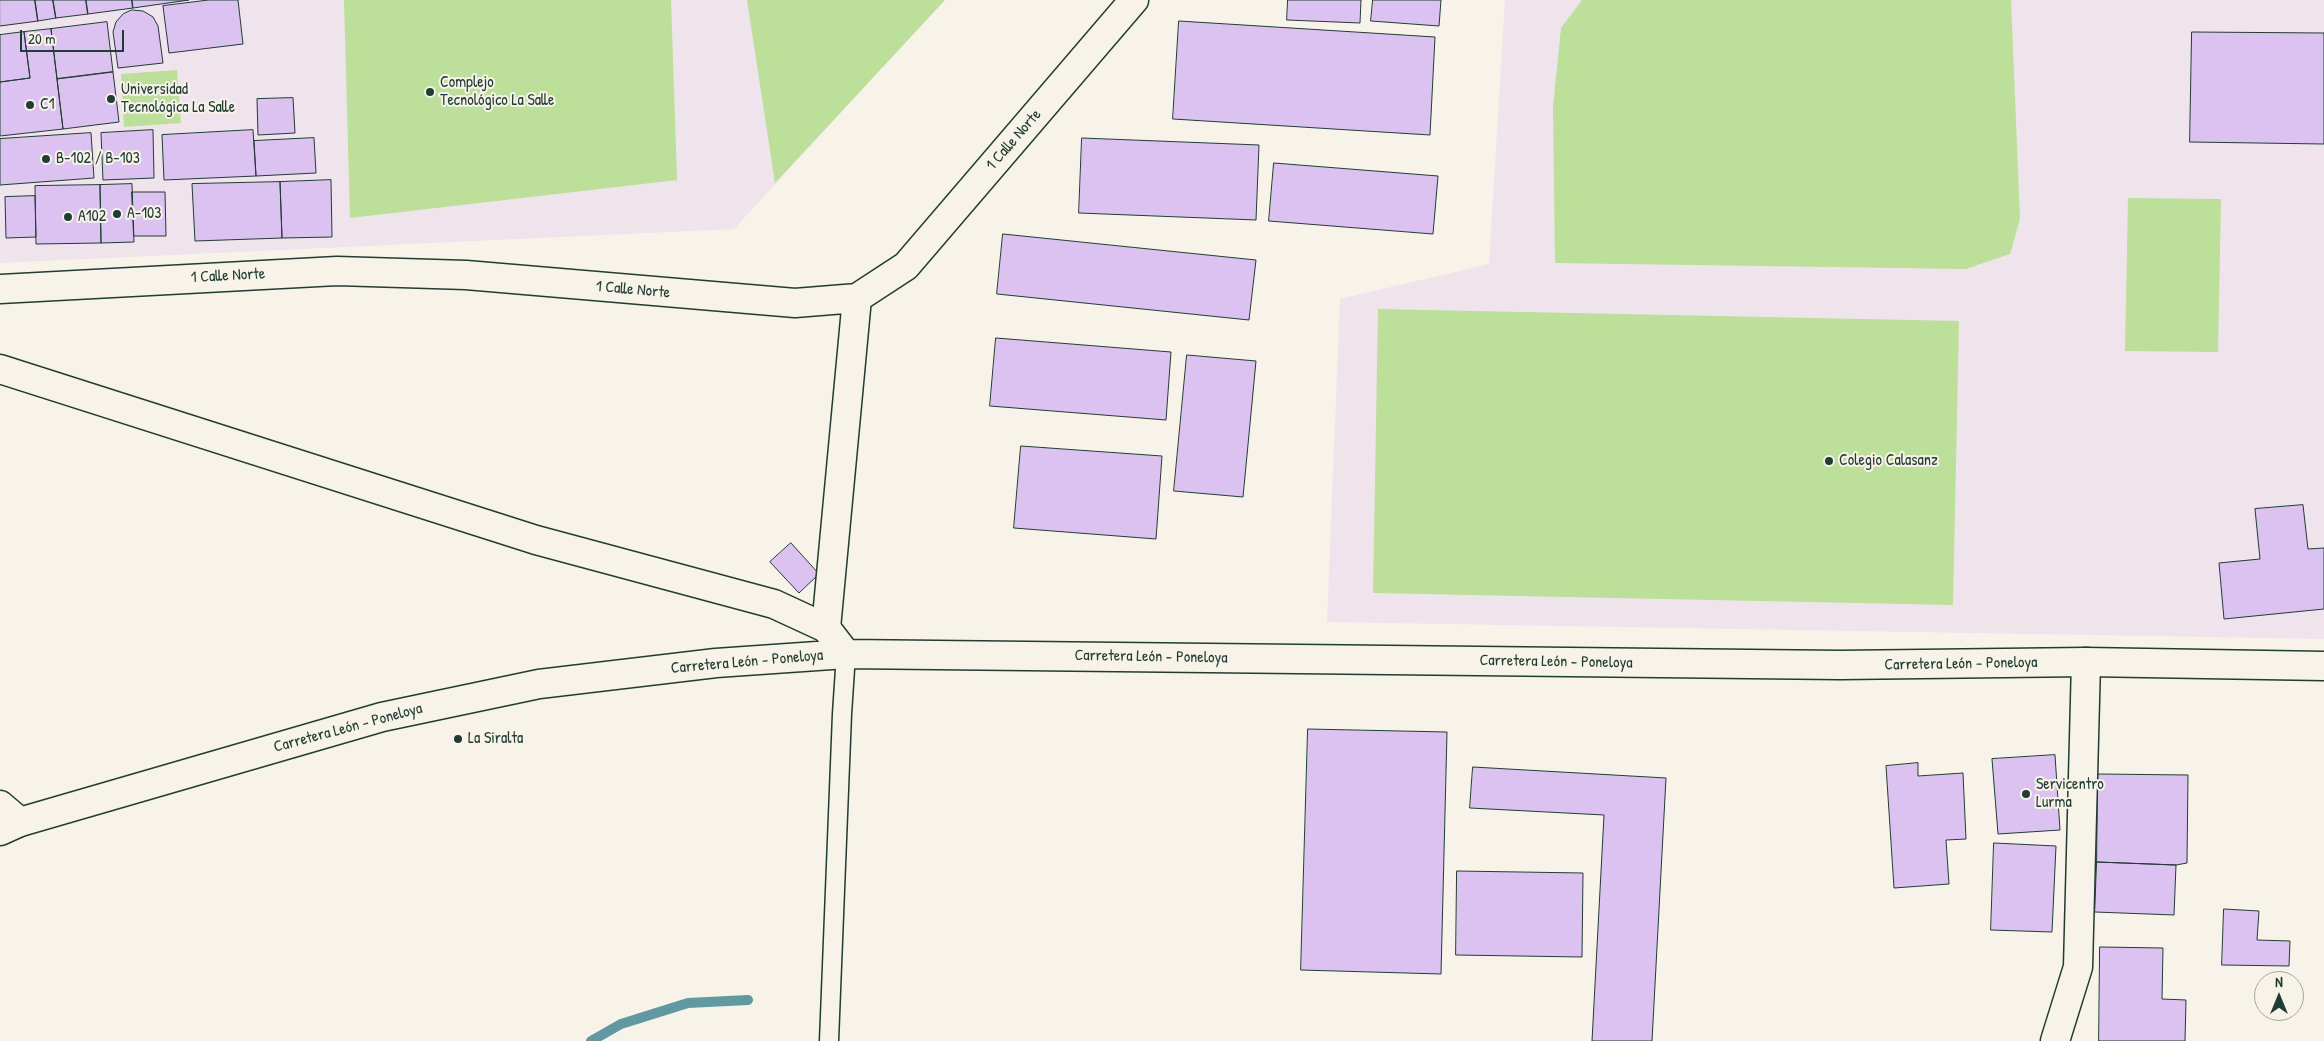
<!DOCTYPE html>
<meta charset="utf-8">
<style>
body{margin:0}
#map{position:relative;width:2324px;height:1041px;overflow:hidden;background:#f7f3e8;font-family:"Patrick Hand",sans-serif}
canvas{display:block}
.north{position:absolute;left:2254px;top:971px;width:50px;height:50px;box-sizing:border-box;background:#f7f3e8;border:1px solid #a1aaa0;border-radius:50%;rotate:0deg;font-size:14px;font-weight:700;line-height:20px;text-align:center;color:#1f3d34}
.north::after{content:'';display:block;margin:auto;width:18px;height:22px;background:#1f3d34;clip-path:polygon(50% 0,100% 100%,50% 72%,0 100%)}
.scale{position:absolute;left:20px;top:30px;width:104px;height:22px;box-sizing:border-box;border:2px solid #1f3d34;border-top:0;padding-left:6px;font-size:15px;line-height:18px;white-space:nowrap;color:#1f3d34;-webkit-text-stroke:4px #f7f3e8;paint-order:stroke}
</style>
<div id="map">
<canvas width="2324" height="1041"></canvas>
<div class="north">N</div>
<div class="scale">20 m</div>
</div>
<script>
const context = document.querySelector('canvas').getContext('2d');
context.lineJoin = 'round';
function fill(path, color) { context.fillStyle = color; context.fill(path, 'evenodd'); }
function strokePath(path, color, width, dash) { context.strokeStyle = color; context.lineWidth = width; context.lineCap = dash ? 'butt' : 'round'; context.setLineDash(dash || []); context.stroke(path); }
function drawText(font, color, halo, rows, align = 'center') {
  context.font = font + ' "Patrick Hand",sans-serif'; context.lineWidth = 4; context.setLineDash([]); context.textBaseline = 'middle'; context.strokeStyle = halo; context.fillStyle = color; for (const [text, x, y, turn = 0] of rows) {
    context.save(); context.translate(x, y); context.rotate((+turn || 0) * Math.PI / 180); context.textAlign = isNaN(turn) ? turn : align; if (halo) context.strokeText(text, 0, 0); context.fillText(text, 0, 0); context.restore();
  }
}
const built = new Path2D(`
 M 0,0 L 945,0 L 734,229 L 0,263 Z
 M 1505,0 L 2324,0 L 2324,639 L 1327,622 L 1340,299 L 1489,264 Z`);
const green = new Path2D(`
 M 344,0 L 671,0 L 677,180 L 350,218 Z
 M 747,0 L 945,0 L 775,183 Z
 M 1582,0 L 2011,0 L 2020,219 L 2010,254 L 1966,269 L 1555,263 L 1553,107 L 1561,28 Z
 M 177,70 L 181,123 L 124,127 L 121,74 Z
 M 2128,198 L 2221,199 L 2218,352 L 2125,351 Z
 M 1378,309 L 1959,321 L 1953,605 L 1373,593 Z`);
const stream = new Path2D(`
 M 591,1041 L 621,1024 L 688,1003 L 748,1000`);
const building = new Path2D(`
 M 0,0 L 35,0 L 38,21 L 0,26 Z
 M 35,0 L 53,0 L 56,18 L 38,21 Z
 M 53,0 L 86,0 L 88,14 L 56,18 Z
 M 86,0 L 132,0 L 133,8 L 88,14 Z
 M 132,0 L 189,0 L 133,8 Z
 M 209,0 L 238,0 L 243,44 L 169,53 L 163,6 Z
 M 1288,0 L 1361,0 L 1360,23 L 1287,20 Z
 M 1373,0 L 1441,0 L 1439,26 L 1371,21 Z
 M 132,10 L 143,11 L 153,17 L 158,26 L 163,63 L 118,68 L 113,32 L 116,22 L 123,14 Z
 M 1179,21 L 1435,37 L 1430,135 L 1173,119 Z
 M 107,22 L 113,72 L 57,79 L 51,29 Z
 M 51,29 L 63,129 L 0,136 L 0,82 L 30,78 L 24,32 Z
 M 24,32 L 30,78 L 0,82 L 0,35 Z
 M 2192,32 L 2324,33 L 2324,144 L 2190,142 Z
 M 113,72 L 119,122 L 63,129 L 57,79 Z
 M 293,98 L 295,133 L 258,135 L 257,99 Z
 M 153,130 L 154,178 L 103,180 L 101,133 Z
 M 253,130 L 256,176 L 164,180 L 162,135 Z
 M 91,133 L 94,178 L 0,185 L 0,139 Z
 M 314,138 L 316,173 L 256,176 L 254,141 Z
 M 1082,138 L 1259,145 L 1256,220 L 1079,213 Z
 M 1274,163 L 1438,176 L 1433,234 L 1269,221 Z
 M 331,180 L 332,237 L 282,238 L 280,182 Z
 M 280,182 L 282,238 L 195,241 L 192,184 Z
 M 132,184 L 134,242 L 101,243 L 100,185 Z
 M 100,185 L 101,243 L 36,244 L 35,186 Z
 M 132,192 L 165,192 L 166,236 L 134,236 Z
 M 35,196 L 36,237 L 6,238 L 5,197 Z
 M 1003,234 L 1256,260 L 1249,320 L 997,294 Z
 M 996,338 L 1171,352 L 1166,420 L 990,406 Z
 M 1187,355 L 1256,361 L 1243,497 L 1174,491 Z
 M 1021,446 L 1162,456 L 1156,539 L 1014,528 Z
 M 2303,505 L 2308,549 L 2324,548 L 2324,609 L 2224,619 L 2219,563 L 2260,559 L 2255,509 Z
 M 791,543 L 819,574 L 799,593 L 770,562 Z
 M 1308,729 L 1447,732 L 1441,974 L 1301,970 Z
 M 2055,755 L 2060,830 L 1998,834 L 1992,759 Z
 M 1918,763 L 1918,776 L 1963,773 L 1966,839 L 1946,840 L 1949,884 L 1894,888 L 1886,766 Z
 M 1473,767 L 1666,778 L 1652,1041 L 1592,1041 L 1604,815 L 1470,808 Z
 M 2098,774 L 2188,775 L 2187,863 L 2176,865 L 2097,862 Z
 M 1994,843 L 2056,846 L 2052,932 L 1991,930 Z
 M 2097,862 L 2176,865 L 2174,915 L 2095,912 Z
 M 1457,871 L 1583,873 L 1582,957 L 1456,955 Z
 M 2224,909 L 2259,911 L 2257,940 L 2290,941 L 2289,966 L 2222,965 Z
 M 2100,947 L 2163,948 L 2162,999 L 2186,1000 L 2185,1041 L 2099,1041 Z`);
const lane = new Path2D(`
 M 829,1041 L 842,714 L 846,654`);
const street = new Path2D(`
 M 0,289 L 337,271 L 466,275 L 795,303 L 857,298 L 906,266 L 1134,0
 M 826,628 L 857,298
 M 0,805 L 20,822
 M 2055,1041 L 2078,967 L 2086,662`);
const secondary = new Path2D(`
 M 0,369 L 536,540 L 774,604 L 826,628 L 846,654
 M 0,831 L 20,822 L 382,717 L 539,684 L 716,663 L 846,654 L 1840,665 L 2086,662 L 2324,666`);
const markers = [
 [430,92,5,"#1f3d34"],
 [111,99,5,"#1f3d34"],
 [30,105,5,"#1f3d34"],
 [46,159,5,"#1f3d34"],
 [117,214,5,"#1f3d34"],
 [68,217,5,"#1f3d34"],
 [1829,461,5,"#1f3d34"],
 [458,739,5,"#1f3d34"],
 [2026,794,5,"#1f3d34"]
];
const poiNames = [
 ["Complejo",440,83],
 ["Tecnológico La Salle",440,101],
 ["Universidad",121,90],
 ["Tecnológica La Salle",121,108],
 ["C1",40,105],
 ["B-102 / B-103",56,159],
 ["A-103",127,214],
 ["A102",78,217],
 ["Colegio Calasanz",1839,461],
 ["La Siralta",468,739],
 ["Servicentro",2036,785],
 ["Lurma",2036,803]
];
const streetNames = [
 ["1 Calle Norte",1014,140,-49],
 ["1 Calle Norte",228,276,-3],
 ["1 Calle Norte",633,290,5],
 ["Carretera León - Poneloya",1151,657,1],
 ["Carretera León - Poneloya",747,662,-5],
 ["Carretera León - Poneloya",1556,662,1],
 ["Carretera León - Poneloya",1961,664,-1],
 ["Carretera León - Poneloya",348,728,-15]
];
fill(built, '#efe4eb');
fill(green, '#bcdf99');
strokePath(stream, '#6099a2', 10);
fill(building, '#dcc2f1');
strokePath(building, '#1f3d34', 1);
strokePath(lane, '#1f3d34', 21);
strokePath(street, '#1f3d34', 31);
strokePath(secondary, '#1f3d34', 31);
strokePath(lane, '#f7f3e8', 18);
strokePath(street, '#f7f3e8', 28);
strokePath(secondary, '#f7f3e8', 28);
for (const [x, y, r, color] of markers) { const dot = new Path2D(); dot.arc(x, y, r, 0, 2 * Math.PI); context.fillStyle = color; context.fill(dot); strokePath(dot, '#f7f3e8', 2); }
drawText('16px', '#1f3d34', '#f7f3e8', poiNames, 'left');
drawText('16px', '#1f3d34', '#f7f3e8', streetNames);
</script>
